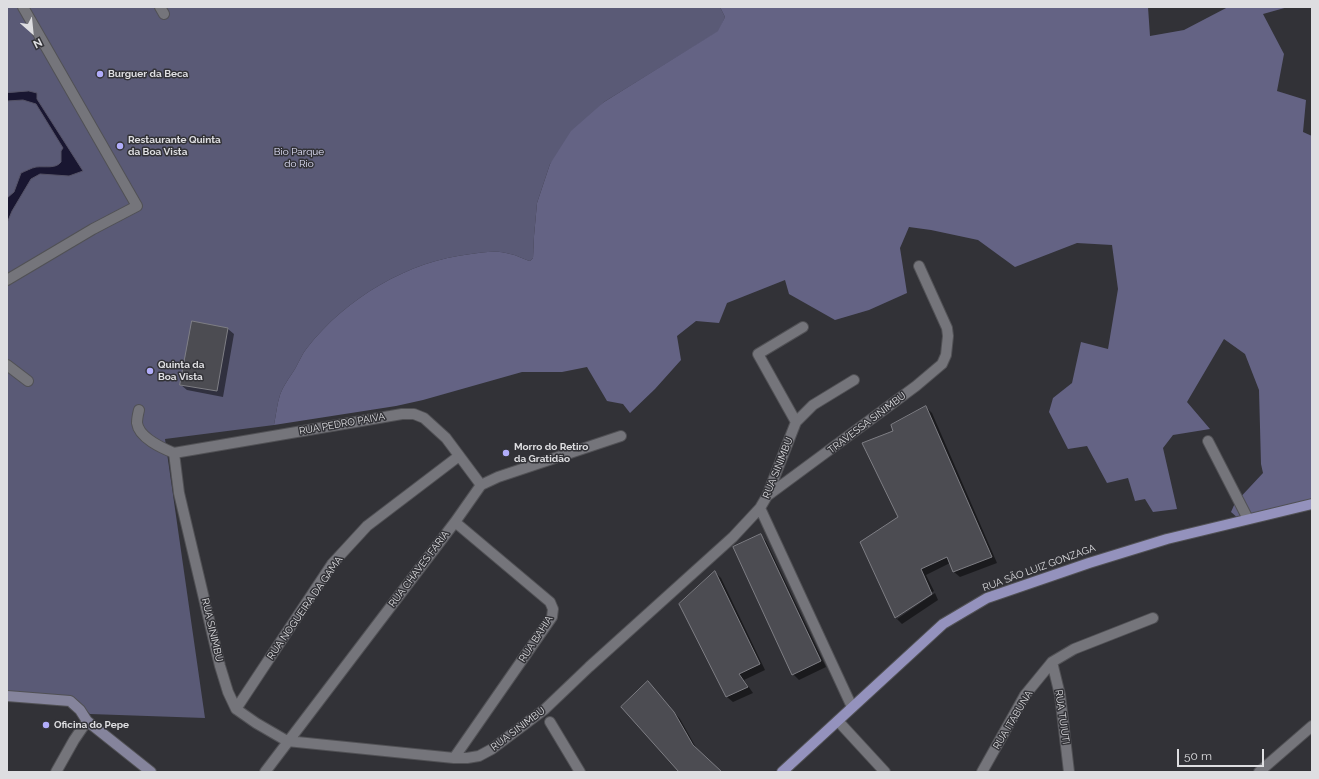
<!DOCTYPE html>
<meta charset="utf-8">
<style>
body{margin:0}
#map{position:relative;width:1319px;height:779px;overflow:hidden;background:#323237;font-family:Raleway,sans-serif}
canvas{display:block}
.frame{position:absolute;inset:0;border:8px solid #dedee1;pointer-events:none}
.north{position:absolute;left:12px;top:12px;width:40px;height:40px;-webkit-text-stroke:3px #323237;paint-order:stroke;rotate:153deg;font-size:11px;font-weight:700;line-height:16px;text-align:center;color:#dedee1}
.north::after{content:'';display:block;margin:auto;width:14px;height:18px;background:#dedee1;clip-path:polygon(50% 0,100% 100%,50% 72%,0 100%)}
.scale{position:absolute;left:1177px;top:749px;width:87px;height:18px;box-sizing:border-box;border:2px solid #dedee1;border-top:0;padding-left:5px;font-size:12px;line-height:14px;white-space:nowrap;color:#dedee1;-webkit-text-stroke:3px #323237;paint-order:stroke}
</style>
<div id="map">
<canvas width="1319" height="779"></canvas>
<div class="frame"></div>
<div class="north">N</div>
<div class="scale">50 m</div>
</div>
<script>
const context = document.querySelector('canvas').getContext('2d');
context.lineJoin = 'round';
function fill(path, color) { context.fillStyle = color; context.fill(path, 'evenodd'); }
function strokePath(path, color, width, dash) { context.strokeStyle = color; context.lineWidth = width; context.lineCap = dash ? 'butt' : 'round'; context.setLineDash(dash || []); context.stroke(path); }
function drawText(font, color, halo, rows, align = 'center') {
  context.font = font + ' Raleway,sans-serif'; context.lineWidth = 3; context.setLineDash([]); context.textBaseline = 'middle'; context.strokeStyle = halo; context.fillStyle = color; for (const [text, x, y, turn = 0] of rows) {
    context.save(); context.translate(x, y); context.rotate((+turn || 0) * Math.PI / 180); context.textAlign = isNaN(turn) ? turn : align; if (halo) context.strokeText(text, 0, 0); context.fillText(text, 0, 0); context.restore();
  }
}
const green = new Path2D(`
 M 7,7 L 720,7 L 725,17 L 719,31 L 604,102 L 550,164 L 537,203 L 534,236 L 533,258 L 530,261 C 523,259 517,255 510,254 C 498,250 483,252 471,254 C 408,261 346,298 307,348 C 302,354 299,362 295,369 C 290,377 283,386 280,395 C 277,404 276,415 274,425 L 165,439 L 205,718 L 90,714 L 74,699 L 7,694 Z`);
const forest = new Path2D(`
 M 720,7 L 1148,7 L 1150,36 L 1184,30 L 1228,7 L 1288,7 L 1263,14 L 1284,54 L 1277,91 L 1306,100 L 1303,132 L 1312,136 L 1312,505 L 1239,519 L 1231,512 L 1235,503 L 1263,473 L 1261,464 L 1259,390 L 1245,354 L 1224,339 L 1187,402 L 1210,429 L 1173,435 L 1163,448 L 1177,509 L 1153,512 L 1145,499 L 1135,501 L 1128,478 L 1107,483 L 1087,446 L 1068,449 L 1049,412 L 1053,398 L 1072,383 L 1081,342 L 1108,349 L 1118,289 L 1112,245 L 1077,243 L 1015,267 L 978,240 L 931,230 L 909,227 L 900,248 L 907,293 L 869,310 L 835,320 L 789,294 L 785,280 L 727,303 L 719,323 L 696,321 L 677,336 L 681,360 L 655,389 L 630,413 L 623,404 L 607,401 L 587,367 L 562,372 L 522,372 L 423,400 L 396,406 L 274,425 C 276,415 277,404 280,395 C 283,386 290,377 295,369 C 299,362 302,354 307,348 C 346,298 408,261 471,254 C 483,252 498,250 510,254 C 517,255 523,259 530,261 L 533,258 L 534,236 L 537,203 L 550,164 L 571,131 L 604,102 L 718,31 L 725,17 Z`);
const water = new Path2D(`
 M 29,91 L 37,93 L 37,99 L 83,171 L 69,176 L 40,174 L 31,179 L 12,211 L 7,223 L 7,198 L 14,192 L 21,173 C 26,171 31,168 36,167 C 45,166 56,169 61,162 L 61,151 L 63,148 L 36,104 L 23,100 L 7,101 L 7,93 Z`);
const shadow = new Path2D(`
 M 192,322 L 228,329 L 234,334 L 223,397 L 187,390 L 181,385 Z
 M 926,407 L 932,413 L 997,563 L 960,577 L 954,572 L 950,563 L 926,575 L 934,591 L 897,616 L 897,619 L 935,593 L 938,600 L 902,624 L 896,618 L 862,542 L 899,518 L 894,432 Z
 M 760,535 L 766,541 L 826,667 L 799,680 L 793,674 Z
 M 715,572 L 721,578 L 765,670 L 744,680 L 753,693 L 733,702 L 727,697 L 680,604 Z
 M 654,689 L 680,719 L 698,751 L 721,772 L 681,772 Z`);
const building = new Path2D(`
 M 192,321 L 228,328 L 217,391 L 180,385 Z
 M 926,406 L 992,557 L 953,572 L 947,557 L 921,569 L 932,594 L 895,618 L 860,542 L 898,517 L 862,443 L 893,431 L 891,425 Z
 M 761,534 L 821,661 L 792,675 L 733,547 Z
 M 715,571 L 760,664 L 739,674 L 748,687 L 726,697 L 679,604 Z
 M 648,681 L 674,712 L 693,745 L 722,772 L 679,772 L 621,707 Z`);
const pedestrian = new Path2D(`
 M 7,280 L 93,229 L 137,206 L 23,7
 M 139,410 C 138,414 137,419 137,423 C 139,438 162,448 174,453`);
const minor = new Path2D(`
 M 160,7 L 164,14
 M 7,365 L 28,381
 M 796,422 L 758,354 L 803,327
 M 1208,441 L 1248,519
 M 481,485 L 446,438 L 424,418 L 414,414 L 402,414 L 174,453 L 179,493 L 220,666 L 228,692 L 236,709 L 256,723 L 287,741 L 454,758 L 467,758 L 479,756 L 492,749 L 545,709 L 589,667 L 733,537 L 760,508 L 767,496 L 796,422 L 813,405 L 854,380
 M 767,496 L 916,386 L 942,364 L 946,355 L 948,336 L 947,328 L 919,266
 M 760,508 L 852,707
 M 1052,662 L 1060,695 L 1069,772
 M 236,709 L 332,564 L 367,526 L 459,456
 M 838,721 L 885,772
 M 550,722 L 580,772
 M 454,758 L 552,617 L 553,609 L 550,602 L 455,522
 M 56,772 L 74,740 L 87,721
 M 265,772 L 455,522 L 481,485 L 498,477 L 621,436
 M 982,772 L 1025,695 L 1052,662 L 1074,649 L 1153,618
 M 1259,772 L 1312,726`);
const secondary = new Path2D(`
 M 7,696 L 70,701 L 80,710 L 87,721 L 151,772`);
const primary = new Path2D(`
 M 782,772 L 943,624 L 987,598 L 1089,563 L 1167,539 L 1312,504`);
const markers = [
 [100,74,4,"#b1adfa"],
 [120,146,4,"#b1adfa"],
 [150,371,4,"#b1adfa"],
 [506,453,4,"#b1adfa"],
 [46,725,4,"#b1adfa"]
];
const poiNames = [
 ["Burguer da Beca",108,74],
 ["Restaurante Quinta",128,140],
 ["da Boa Vista",128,152],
 ["Quinta da",158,365],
 ["Boa Vista",158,377],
 ["Morro do Retiro",514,447],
 ["da Gratidão",514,459],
 ["Oficina do Pepe",54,725]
];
const parkNames = [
 ["Bio Parque",299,152],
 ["do Rio",299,164]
];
const streetNames = [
 ["TRAVESSA SINIMBU",867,423,-37],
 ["RUA PEDRO PAIVA",342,424,-10],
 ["RUA SINIMBU",778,468,-68],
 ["RUA SÃO LUIZ GONZAGA",1039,568,-20],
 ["RUA CHAVES FARIA",419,569,-53],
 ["RUA NOGUEIRA DA GAMA",305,608,-55],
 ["RUA SINIMBU",212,630,77],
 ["RUA BAHIA",536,639,-57],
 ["RUA TUIUTI",1062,717,82],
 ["RUA ITABUNA",1013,720,-59],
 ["RUA SINIMBU",518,729,-37]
];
fill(green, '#5a5a76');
fill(forest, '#646384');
fill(water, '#191631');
strokePath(water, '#545266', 1);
fill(shadow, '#0007');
fill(building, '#4c4c52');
strokePath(building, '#7e7e84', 1);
strokePath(pedestrian, '#515155', 12);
strokePath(minor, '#515155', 12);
strokePath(secondary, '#515155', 12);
strokePath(primary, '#515155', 12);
strokePath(pedestrian, '#75757b', 10);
strokePath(minor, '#75757b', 10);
strokePath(secondary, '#85849c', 10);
strokePath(primary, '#9492bd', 10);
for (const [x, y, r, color] of markers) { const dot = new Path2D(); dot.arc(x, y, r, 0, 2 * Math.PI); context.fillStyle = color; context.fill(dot); strokePath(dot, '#323237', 1.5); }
drawText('bold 10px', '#dedee1', '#323237', poiNames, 'left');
drawText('10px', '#e1e1f9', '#323237', parkNames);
drawText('10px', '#dedee1', '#323237', streetNames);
</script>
